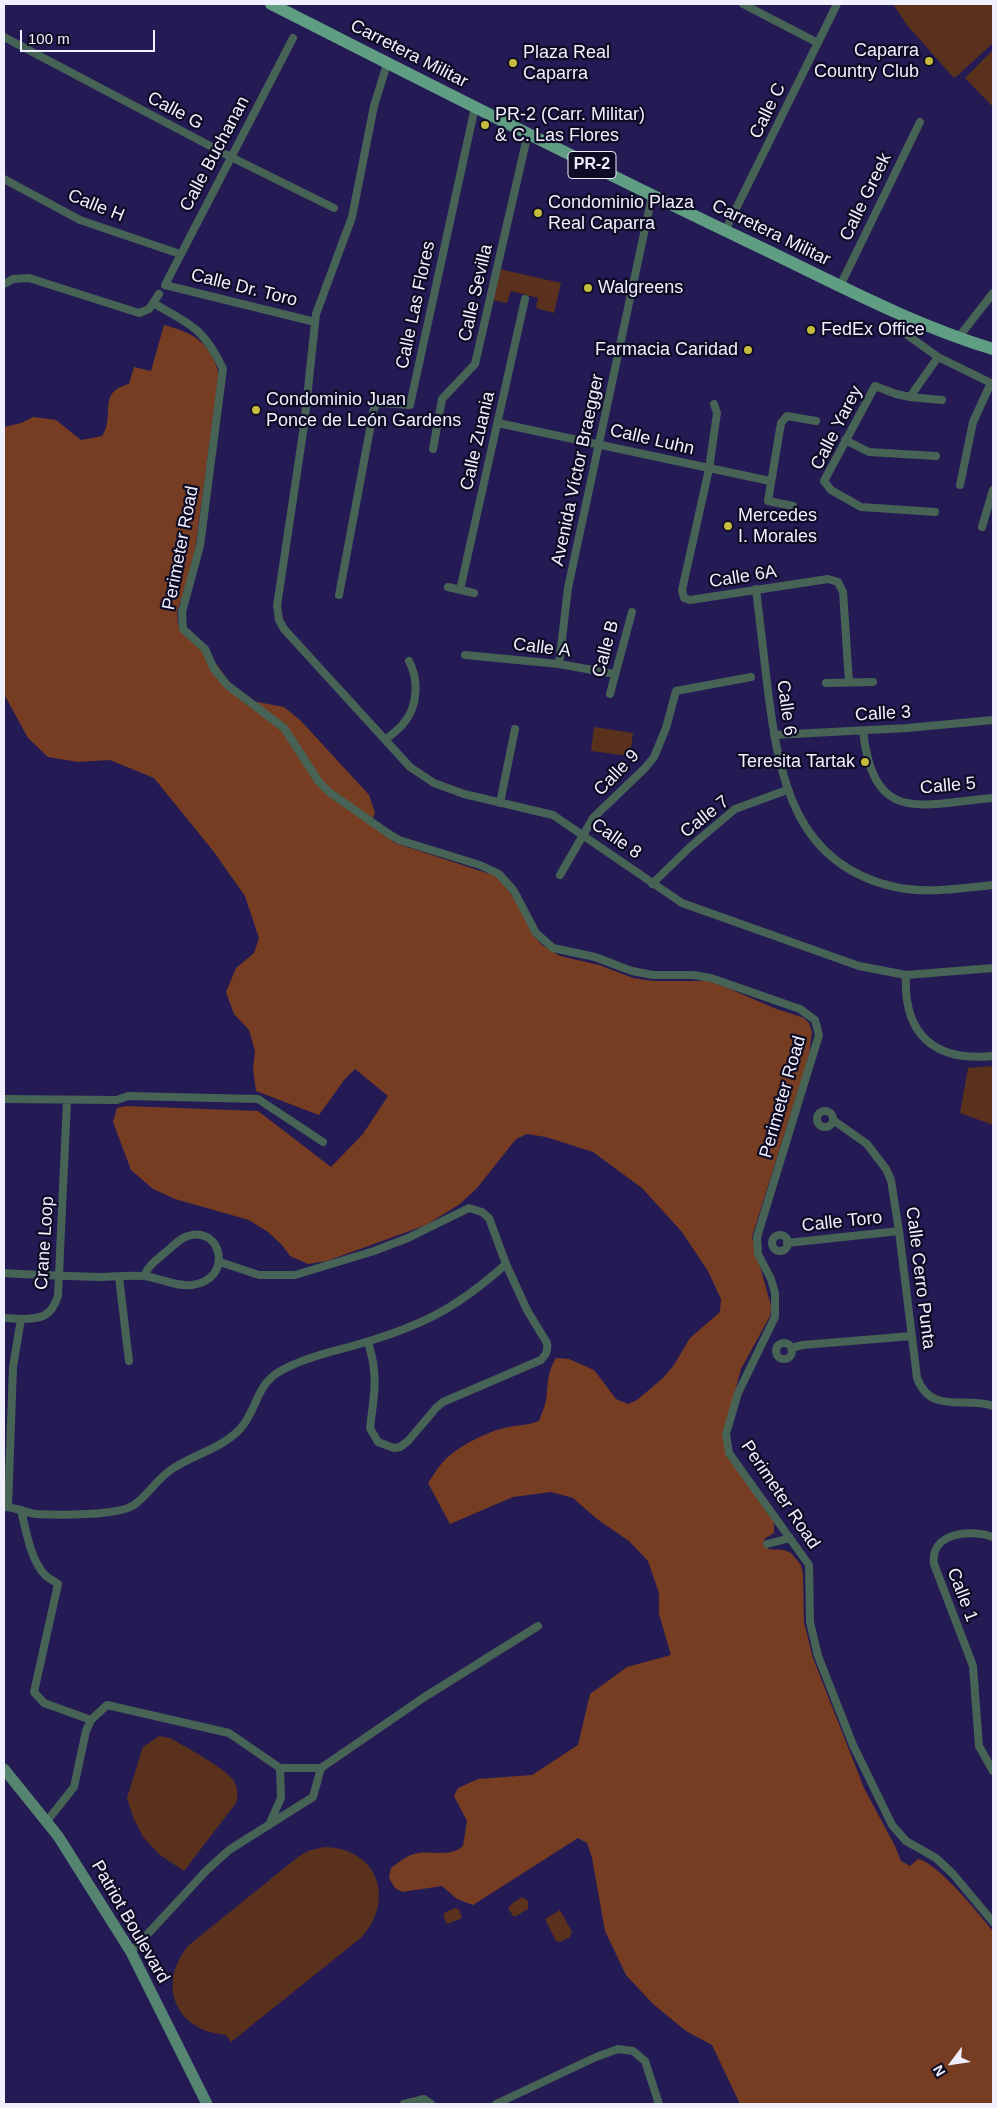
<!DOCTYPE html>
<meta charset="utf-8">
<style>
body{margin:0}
#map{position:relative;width:997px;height:2108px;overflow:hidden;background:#251b54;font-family:Helvetica,sans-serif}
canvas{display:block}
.frame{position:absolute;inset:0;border:5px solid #efeffe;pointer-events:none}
.north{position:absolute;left:927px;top:2038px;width:50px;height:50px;-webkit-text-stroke:4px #0e0b24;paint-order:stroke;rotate:239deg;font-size:14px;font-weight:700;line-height:20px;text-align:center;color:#efeffe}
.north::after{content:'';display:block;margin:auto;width:18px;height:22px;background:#efeffe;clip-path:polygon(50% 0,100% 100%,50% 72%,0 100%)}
.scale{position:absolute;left:20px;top:30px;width:135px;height:22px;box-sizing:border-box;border:2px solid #efeffe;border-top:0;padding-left:6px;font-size:15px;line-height:18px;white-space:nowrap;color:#efeffe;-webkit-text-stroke:4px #0e0b24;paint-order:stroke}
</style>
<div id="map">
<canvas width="997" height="2108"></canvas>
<div class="frame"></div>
<div class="north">N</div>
<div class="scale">100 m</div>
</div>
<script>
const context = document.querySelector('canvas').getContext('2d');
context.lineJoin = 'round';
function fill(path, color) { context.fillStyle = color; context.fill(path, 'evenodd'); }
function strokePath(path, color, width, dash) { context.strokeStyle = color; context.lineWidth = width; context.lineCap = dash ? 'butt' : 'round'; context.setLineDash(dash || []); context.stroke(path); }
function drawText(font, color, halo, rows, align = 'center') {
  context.font = font + ' Helvetica,sans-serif'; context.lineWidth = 4.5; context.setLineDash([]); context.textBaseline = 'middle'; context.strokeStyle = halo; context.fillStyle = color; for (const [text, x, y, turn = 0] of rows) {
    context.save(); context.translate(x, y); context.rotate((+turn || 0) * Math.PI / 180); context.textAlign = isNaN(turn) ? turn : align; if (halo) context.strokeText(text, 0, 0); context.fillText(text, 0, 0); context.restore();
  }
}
const green = new Path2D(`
 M 893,4 L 993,4 L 993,43 L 956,77 L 953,77 L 907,25 Z
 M 993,50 L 993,107 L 965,78 Z
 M 499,269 L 561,283 L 554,313 L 536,308 L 538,298 L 511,291 L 507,303 L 492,300 Z
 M 594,727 L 633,733 L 630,756 L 591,751 Z
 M 993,1066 L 993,1125 L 960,1113 L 968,1068 Z
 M 159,1736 L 170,1738 C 185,1747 228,1769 235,1783 C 238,1790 238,1795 236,1803 L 184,1871 L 160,1855 L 143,1837 L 133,1817 L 127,1798 L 143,1747 Z
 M 324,1847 C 377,1848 396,1898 362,1937 L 231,2042 L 226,2035 C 220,2034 212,2033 206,2031 C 167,2015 163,1975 189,1945 L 298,1857 L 308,1851 Z
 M 522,1897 L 528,1901 L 528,1909 L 516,1916 L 513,1916 L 508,1908 L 514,1902 Z
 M 455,1908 L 459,1909 L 462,1918 L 447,1924 L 444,1918 L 444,1913 Z
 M 560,1910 L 572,1932 L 570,1937 L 560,1942 L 556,1941 L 545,1919 Z`);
const forest = new Path2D(`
 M 164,325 C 195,333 210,343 219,374 L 193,565 L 177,612 L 178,624 L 183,631 L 206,650 L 231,684 L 252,701 L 284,707 L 301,721 L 369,795 L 375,813 L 370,825 L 395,843 L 499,877 L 515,900 L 534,936 L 542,945 L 560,956 L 599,965 L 633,978 L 654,981 L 707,981 L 723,986 L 774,1008 L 804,1018 L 809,1023 L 812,1032 L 809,1056 L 752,1237 L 771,1306 L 770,1316 L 741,1369 L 727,1421 L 732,1455 L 774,1519 L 774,1533 L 764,1539 L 768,1549 L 784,1550 L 791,1553 L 801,1565 L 803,1574 L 804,1622 L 813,1658 L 864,1788 L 895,1846 L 901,1861 L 910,1866 L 918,1859 C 938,1863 979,1914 993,1931 L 993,2104 L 740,2104 L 712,2045 L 686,2031 L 653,2004 L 626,1975 L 605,1931 L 592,1858 L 587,1843 L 578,1838 L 473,1905 L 457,1899 L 442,1886 L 402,1892 L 395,1888 L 389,1878 L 391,1868 C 399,1862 407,1855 418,1853 C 434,1851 451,1857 463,1846 L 467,1821 L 454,1796 L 458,1788 L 478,1779 L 532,1775 L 578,1745 L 590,1694 L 627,1667 L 671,1655 L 659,1614 L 659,1593 L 648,1561 L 629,1541 L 597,1519 L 573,1498 L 551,1492 L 513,1497 L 450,1524 L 428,1483 C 433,1476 438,1467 444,1461 C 456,1447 490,1430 509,1427 C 520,1425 529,1425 539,1421 C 541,1415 544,1408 546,1401 C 548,1385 547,1372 556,1358 L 569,1359 L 594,1370 L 616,1399 L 628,1404 L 637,1400 L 663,1378 L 674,1365 L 690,1338 L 720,1312 L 721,1299 L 708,1271 L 682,1232 L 642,1188 L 593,1152 L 546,1137 L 527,1134 L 516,1139 L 477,1188 L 460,1204 L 426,1225 L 327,1261 L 308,1264 L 290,1256 L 282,1245 L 268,1232 L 249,1220 L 175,1199 L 153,1189 L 131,1170 L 113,1122 L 117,1108 L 126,1106 L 258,1111 L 331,1167 L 363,1134 L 388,1096 L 355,1069 L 344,1080 L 319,1115 L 256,1091 L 253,1069 L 255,1051 L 249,1030 L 234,1014 L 226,992 L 236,968 L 254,953 L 259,938 L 245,896 L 214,852 L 154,778 L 110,760 L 78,762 L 48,757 L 28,738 L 4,694 L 4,427 L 21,423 L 33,417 L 56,420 L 81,440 L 102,436 C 116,417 96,392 129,384 L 134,367 L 151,371 Z`);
const street = new Path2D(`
 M 743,4 L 818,43
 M 4,37 L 231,157 L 334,208
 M 293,38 L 165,285 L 315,322
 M 387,64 L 374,106 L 352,217 L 316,314 L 304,426 L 277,606 L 279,620 L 284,629 L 410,767 L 434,783 L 464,794 L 553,815 L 682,903 L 859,966 L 906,975 L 993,968
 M 4,179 L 80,220 L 180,254
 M 725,231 L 837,4
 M 4,284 L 13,279 L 29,278 L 139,313 L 149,309 L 159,294
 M 840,286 L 920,122
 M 153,303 C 190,324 204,328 223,369 L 200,546 L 182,612 L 183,629 L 205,649 L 214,669 L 227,685 L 284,728 L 319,782 L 329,792 L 389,834 L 399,840 L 480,865 L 499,874 L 514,891 L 536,933 L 553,948 L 595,957 L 632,971 L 653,975 L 693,975 L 711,978 L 800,1009 L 815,1020 L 819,1035 L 757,1237 L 758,1254 L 771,1279 L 775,1293 L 775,1317 L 738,1393 L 726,1434 L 729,1453 L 809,1565 L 810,1622 L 818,1656 L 853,1745 L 892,1825 L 906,1841 L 936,1858 L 953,1874 L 993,1922
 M 906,317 L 903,327 L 906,334 L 938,357 L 993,384
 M 958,338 L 993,293
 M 910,397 L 942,400
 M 714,404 L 717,413 L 709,469 L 682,590 L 684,598 L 690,600 L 828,579 L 838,582 L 843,592 L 849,682
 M 498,423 L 770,481
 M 845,440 L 869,452 L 936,456
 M 433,449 L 442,399 L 475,364 L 528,133
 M 960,485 L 973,422 L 991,383
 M 793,506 L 768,501 L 781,423 L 787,416 L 816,421
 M 935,512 L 861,507 L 831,490 L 824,481 L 875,386 L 896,394 L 910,397 L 938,357
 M 982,527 L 993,490
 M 448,587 L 474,593
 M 756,589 C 760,623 764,657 768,691 C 779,778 795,865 895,887 C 927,894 962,888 993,885
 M 460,590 L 525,299
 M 339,595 L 374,408 L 378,404 L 382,403 L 410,405 L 475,107
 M 465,655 L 559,664 L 615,674
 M 559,664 L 568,588 L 652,196
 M 826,683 L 873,682
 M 610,694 L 632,612
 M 863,731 C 874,826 919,804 993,798
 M 774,735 L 907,728 L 993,720
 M 385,740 C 391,735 398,730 403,724 C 418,707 419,680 409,661
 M 500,803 L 515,729
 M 560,875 L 593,818 L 645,768 L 654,757 L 666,728 L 676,691 L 751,677
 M 652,884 L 690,847 L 735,809 L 787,790
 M 906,975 C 903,1035 935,1062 993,1056
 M 4,1099 L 117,1100 L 128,1096 L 258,1099 L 323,1142
 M817 1119a8 8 0 1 1 16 0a8 8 0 1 1-16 0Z
 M 833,1120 L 867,1144 L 886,1169 L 891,1180 L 899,1231 L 917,1378 C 931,1415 965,1396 993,1406
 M772 1243a8 8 0 1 1 16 0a8 8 0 1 1-16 0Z
 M 787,1243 L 899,1231
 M 220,1262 L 259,1275 L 295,1275 L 374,1251 L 408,1238 L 469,1208 L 482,1212 L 489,1218 L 506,1264 L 527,1310 L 547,1343 C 548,1351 546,1355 541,1360 L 443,1402 L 436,1408 L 408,1441 L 400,1447 L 394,1448 L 378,1442 L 370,1428 C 374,1394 379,1377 368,1342
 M 4,1273 C 35,1275 67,1276 99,1277 C 114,1277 129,1275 144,1276 C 160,1278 176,1287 192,1285 C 234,1280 222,1225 188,1236 C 180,1238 173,1246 167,1251 C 158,1259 148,1265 144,1276
 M 119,1277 L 129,1361
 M 4,1318 L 21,1319
 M776 1351a8 8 0 1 1 16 0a8 8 0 1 1-16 0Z
 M 791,1348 L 803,1345 L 912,1336
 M 4,1507 C 15,1507 26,1513 37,1514 C 56,1515 119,1516 134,1505 C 148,1495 157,1479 172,1469 C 194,1454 221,1449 240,1429 C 256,1412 256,1387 277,1373 C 303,1357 337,1351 366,1342 C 426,1324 459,1306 506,1264
 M 8,1507 L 13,1367 L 21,1319 C 41,1319 51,1317 58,1296 L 67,1101
 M 21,1510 C 26,1530 30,1559 45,1575 C 48,1578 54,1581 58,1584 L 34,1692 L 44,1703 L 91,1720
 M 993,1537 C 971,1529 930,1532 934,1564 L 973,1666 L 979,1746 L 993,1771
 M 767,1544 L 790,1538
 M 47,1821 L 74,1787 L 86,1731 L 91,1720 L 107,1705 L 229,1733 L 280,1768 L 321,1768 L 423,1698 L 538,1626
 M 269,1825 L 281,1798 L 280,1768
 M 131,1952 L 206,1871 L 229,1850 L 313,1797 L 321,1768
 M 404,2104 L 424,2099 L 431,2104
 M 496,2104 L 596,2057 L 618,2049 L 633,2051 L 645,2061 L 659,2104`);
const secondary = new Path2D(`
 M 4,1769 L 58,1836 L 131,1952 L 207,2104`);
const primary = new Path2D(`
 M 271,4 C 429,84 587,165 747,241 C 828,279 907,323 993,349`);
const markers = [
 [929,61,5,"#c5bc3d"],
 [513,63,5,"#c5bc3d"],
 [485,125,5,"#c5bc3d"],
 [538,213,5,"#c5bc3d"],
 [588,288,5,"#c5bc3d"],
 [811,330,5,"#c5bc3d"],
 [748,350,5,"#c5bc3d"],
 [256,410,5,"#c5bc3d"],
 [728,526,5,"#c5bc3d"],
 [865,762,5,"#c5bc3d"]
];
const shields = [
 [592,165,48]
];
const shieldNames = [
 ["PR-2",592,165]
];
const poiNames = [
 ["Caparra",919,51,"right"],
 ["Country Club",919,72,"right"],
 ["Plaza Real",523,53],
 ["Caparra",523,74],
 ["PR-2 (Carr. Militar)",495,115],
 ["& C. Las Flores",495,136],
 ["Condominio Plaza",548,203],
 ["Real Caparra",548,224],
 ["Walgreens",598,288],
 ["FedEx Office",821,330],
 ["Farmacia Caridad",738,350,"right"],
 ["Condominio Juan",266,400],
 ["Ponce de León Gardens",266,421],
 ["Mercedes",738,516],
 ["I. Morales",738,537],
 ["Teresita Tartak",855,762,"right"]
];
const streetNames = [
 ["Carretera Militar",409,54,27],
 ["Calle G",175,111,28],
 ["Calle C",768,111,-64],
 ["Calle Buchanan",215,154,-62],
 ["Calle Greek",866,197,-64],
 ["Calle H",96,206,22],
 ["Carretera Militar",771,233,26],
 ["Calle Dr. Toro",244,288,14],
 ["Calle Sevilla",476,293,-77],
 ["Calle Las Flores",416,305,-78],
 ["Calle Yarey",837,428,-63],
 ["Calle Luhn",652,440,13],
 ["Calle Zuania",478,441,-77],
 ["Avenida Víctor Braegger",578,470,-78],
 ["Perimeter Road",181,548,-79],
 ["Calle 6A",743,577,-9],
 ["Calle A",542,648,7],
 ["Calle B",606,649,-75],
 ["Calle 6",786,708,82],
 ["Calle 3",883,714,-3],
 ["Calle 9",617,773,-46],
 ["Calle 5",948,786,-5],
 ["Calle 7",705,817,-38],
 ["Calle 8",616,839,35],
 ["Perimeter Road",783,1097,-74],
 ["Calle Toro",842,1222,-6],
 ["Crane Loop",45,1243,-86],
 ["Calle Cerro Punta",920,1278,83],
 ["Perimeter Road",780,1495,56],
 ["Calle 1",962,1595,69],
 ["Patriot Boulevard",130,1922,60]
];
fill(green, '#59311d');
fill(forest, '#763d22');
strokePath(street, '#466356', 8);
strokePath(secondary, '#558470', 11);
strokePath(primary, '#609e84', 12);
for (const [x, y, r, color] of markers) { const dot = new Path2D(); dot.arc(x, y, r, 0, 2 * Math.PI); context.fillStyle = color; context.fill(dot); strokePath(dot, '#0e0b24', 2); }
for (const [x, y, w] of shields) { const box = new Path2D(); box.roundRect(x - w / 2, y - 13.5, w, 27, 4); context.fillStyle = '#0e0b24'; context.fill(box); strokePath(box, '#efeffe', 1); }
drawText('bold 16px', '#efeffe', null, shieldNames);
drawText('18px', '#efeffe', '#0e0b24', poiNames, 'left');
drawText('18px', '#efeffe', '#0e0b24', streetNames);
</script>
